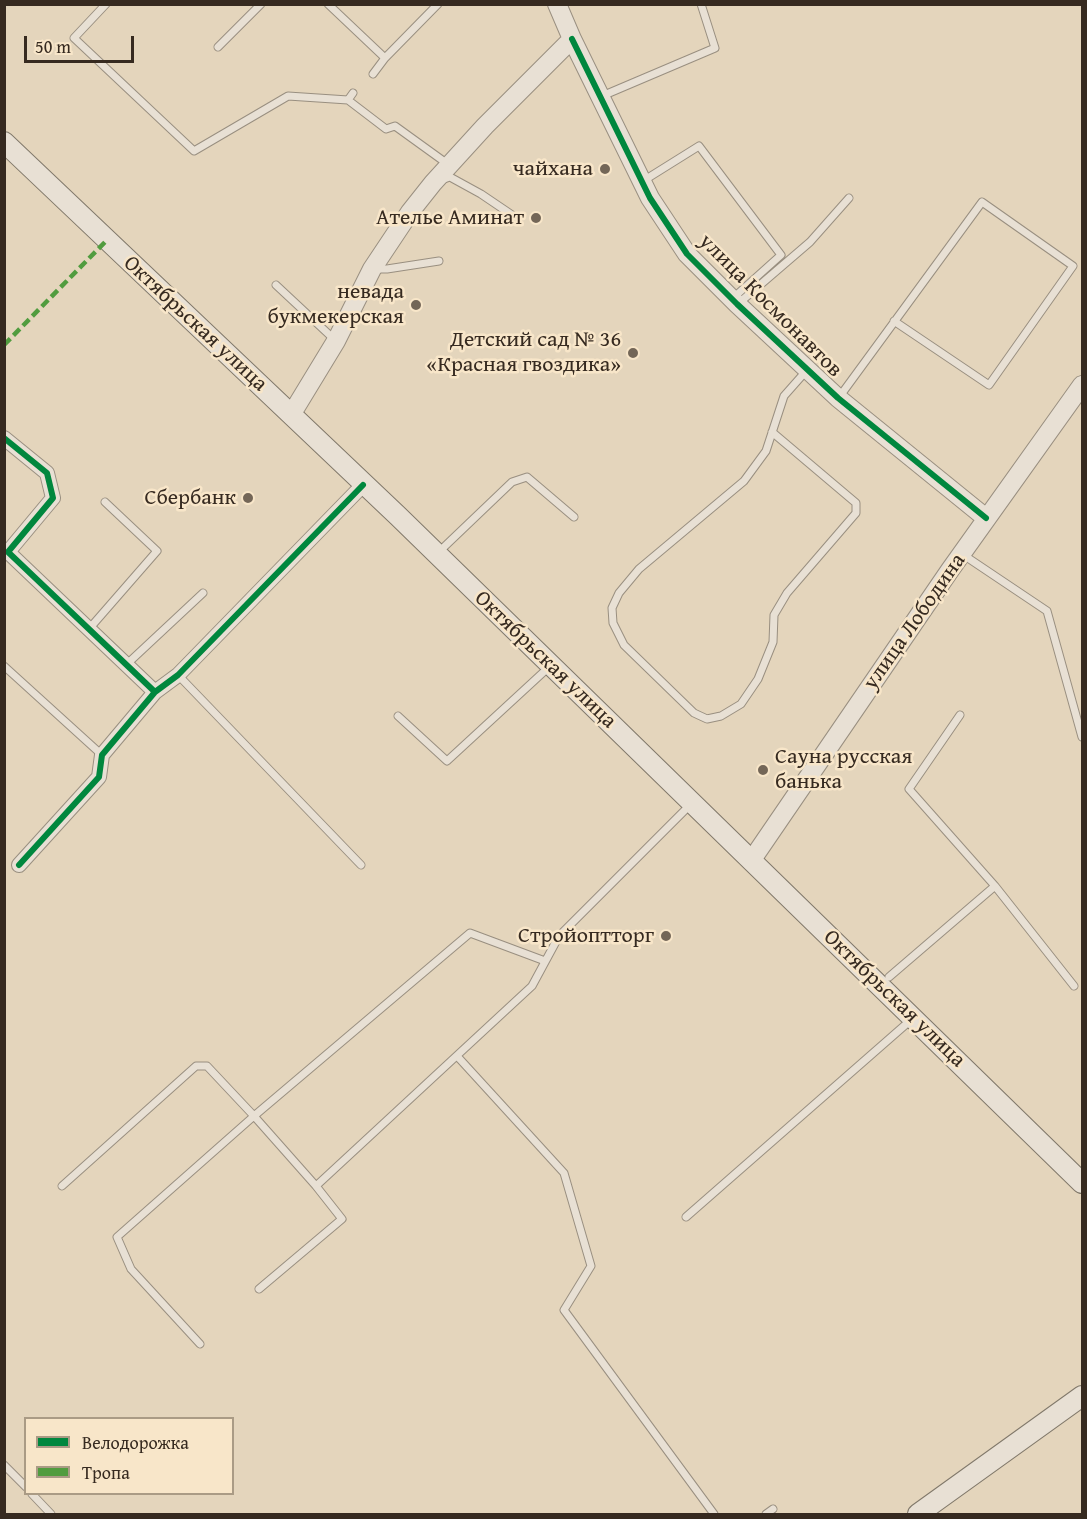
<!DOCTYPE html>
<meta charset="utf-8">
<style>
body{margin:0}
#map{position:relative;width:1087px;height:1519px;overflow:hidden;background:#e4d5bc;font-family:"Gentium Book Plus",serif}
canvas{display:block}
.frame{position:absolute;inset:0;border:6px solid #362a20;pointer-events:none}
.legend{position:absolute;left:24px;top:1417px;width:210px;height:78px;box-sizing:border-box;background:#f8e6c9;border:2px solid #aa9b85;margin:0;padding:8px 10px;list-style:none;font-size:18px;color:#362a20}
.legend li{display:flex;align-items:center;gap:12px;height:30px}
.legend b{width:30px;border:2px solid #aa9b85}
.scale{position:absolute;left:24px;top:36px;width:110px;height:27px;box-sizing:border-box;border:3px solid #362a20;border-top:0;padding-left:8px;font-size:18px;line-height:21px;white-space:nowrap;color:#362a20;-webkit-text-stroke:4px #f8e6c9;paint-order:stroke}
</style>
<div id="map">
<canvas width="1087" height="1519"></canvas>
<div class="frame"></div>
<ul class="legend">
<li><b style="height:8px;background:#00873e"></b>Велодорожка</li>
<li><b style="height:8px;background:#519c3f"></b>Тропа</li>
</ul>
<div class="scale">50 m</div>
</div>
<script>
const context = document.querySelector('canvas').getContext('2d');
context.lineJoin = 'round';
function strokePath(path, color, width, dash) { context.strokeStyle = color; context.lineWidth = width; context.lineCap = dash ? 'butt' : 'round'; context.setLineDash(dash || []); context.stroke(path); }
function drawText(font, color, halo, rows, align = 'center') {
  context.font = font + ' "Gentium Book Plus",serif'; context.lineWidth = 5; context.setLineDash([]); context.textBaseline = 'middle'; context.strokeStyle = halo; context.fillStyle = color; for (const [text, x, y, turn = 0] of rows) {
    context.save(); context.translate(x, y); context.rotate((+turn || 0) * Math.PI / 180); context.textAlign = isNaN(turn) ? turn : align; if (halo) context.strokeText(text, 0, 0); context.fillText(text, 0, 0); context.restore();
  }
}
const service = new Path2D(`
 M 106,4 L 74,38 L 194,151 L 288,96 L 348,100
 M 328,4 L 385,58
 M 218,47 L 261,4
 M 373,74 L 385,58 L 438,4
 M 353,93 L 348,100 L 386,129 L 395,126 L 449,165
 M 602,96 L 715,48 L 701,4
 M 444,179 L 450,177 L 481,194 L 515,217
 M 643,181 L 699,146 L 781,255 L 732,299
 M 374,269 L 387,269 L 439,261
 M 276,285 L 336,341
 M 739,303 L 810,242 L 849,198
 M 840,396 L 982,202 L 1073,266 L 989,385 L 894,321
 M 772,432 L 856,503 L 856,513 L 787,593 L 774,615 L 773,642 L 758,679 L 741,704 L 721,716 L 707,719 L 694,713 L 624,645 L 613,623 L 612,608 L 619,593 L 639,569 L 744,481 L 766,451 L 784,396 L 807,370
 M 444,547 L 512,482 L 527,477 L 574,517
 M 962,554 L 1047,611 L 1082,737
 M 89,629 L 157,551 L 105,502
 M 127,664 L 203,593
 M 4,666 L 102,755
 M 178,675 L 361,865
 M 398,716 L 447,761 L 549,667
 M 995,886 L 1074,986
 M 889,977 L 995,886 L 909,789 L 960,715
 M 457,1056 L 564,1173 L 591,1266 L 564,1310 L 714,1514
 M 62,1186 L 196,1066 L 207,1066 L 254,1116 L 117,1237 L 131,1269 L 200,1344
 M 316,1186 L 254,1116 L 470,933 L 545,961
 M 686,1217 L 912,1019
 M 259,1289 L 342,1219 L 316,1186 L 532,986 L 559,936 L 690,805
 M 4,1465 L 26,1487
 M 32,1494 L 51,1514
 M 766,1514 L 773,1509`);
const minor = new Path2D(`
 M 4,438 L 47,473 L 53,498 L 8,552 L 155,692
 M 19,865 L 99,777 L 102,755 L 155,692 L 178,675 L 363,485`);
const tertiary = new Path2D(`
 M 572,39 L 650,198 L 687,254 L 737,304 L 838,398 L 986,518
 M 291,415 L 336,341 L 372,269 L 410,212 L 433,183 L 485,126 L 572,39 L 557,4
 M 751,861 L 950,570 L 1082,385`);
const secondary = new Path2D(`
 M 4,142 L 398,516 L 1082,1183
 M 918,1514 L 1082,1396`);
const quiet = new Path2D(`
 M 4,345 L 107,240`);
const cycleway = new Path2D(`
 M 572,39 L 650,198 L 687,254 L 737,304 L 838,398 L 986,518
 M 4,438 L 47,473 L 53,498 L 8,552 L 155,692
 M 19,865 L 99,777 L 102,755 L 155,692 L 178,675 L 363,485`);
const markers = [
 [605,169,6,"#736657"],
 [536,218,6,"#736657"],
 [416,305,6,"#736657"],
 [633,353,6,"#736657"],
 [248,498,6,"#736657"],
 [763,770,6,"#736657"],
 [666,936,6,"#736657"]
];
const poiNames = [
 ["чайхана",593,169],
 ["Ателье Аминат",524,218],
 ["невада",404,292],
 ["букмекерская",404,317],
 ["Детский сад № 36",621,340],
 ["«Красная гвоздика»",621,365],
 ["Сбербанк",236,498],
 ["Сауна русская",775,757,"left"],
 ["банька",775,782,"left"],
 ["Стройоптторг",654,936]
];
const streetNames = [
 ["улица Космонавтов",770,306,45],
 ["Октябрьская улица",195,324,43],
 ["улица Лободина",915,622,-55],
 ["Октябрьская улица",545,660,44],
 ["Октябрьская улица",894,999,44]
];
strokePath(service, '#998f80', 9);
strokePath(minor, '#998f80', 16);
strokePath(tertiary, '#998f80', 20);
strokePath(secondary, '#80786a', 22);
strokePath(service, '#e8e0d4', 7);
strokePath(minor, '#e8e0d4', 14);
strokePath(tertiary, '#e8e0d4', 18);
strokePath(secondary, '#e8e0d4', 20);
strokePath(quiet, '#519c3f', 4.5, [9, 4.5]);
strokePath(cycleway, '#00873e', 6);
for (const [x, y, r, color] of markers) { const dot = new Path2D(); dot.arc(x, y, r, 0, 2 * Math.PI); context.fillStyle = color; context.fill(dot); strokePath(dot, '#f8e6c9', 2); }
drawText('22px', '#362a20', '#f8e6c9', poiNames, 'right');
drawText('22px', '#362a20', '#f8e6c9', streetNames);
</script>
